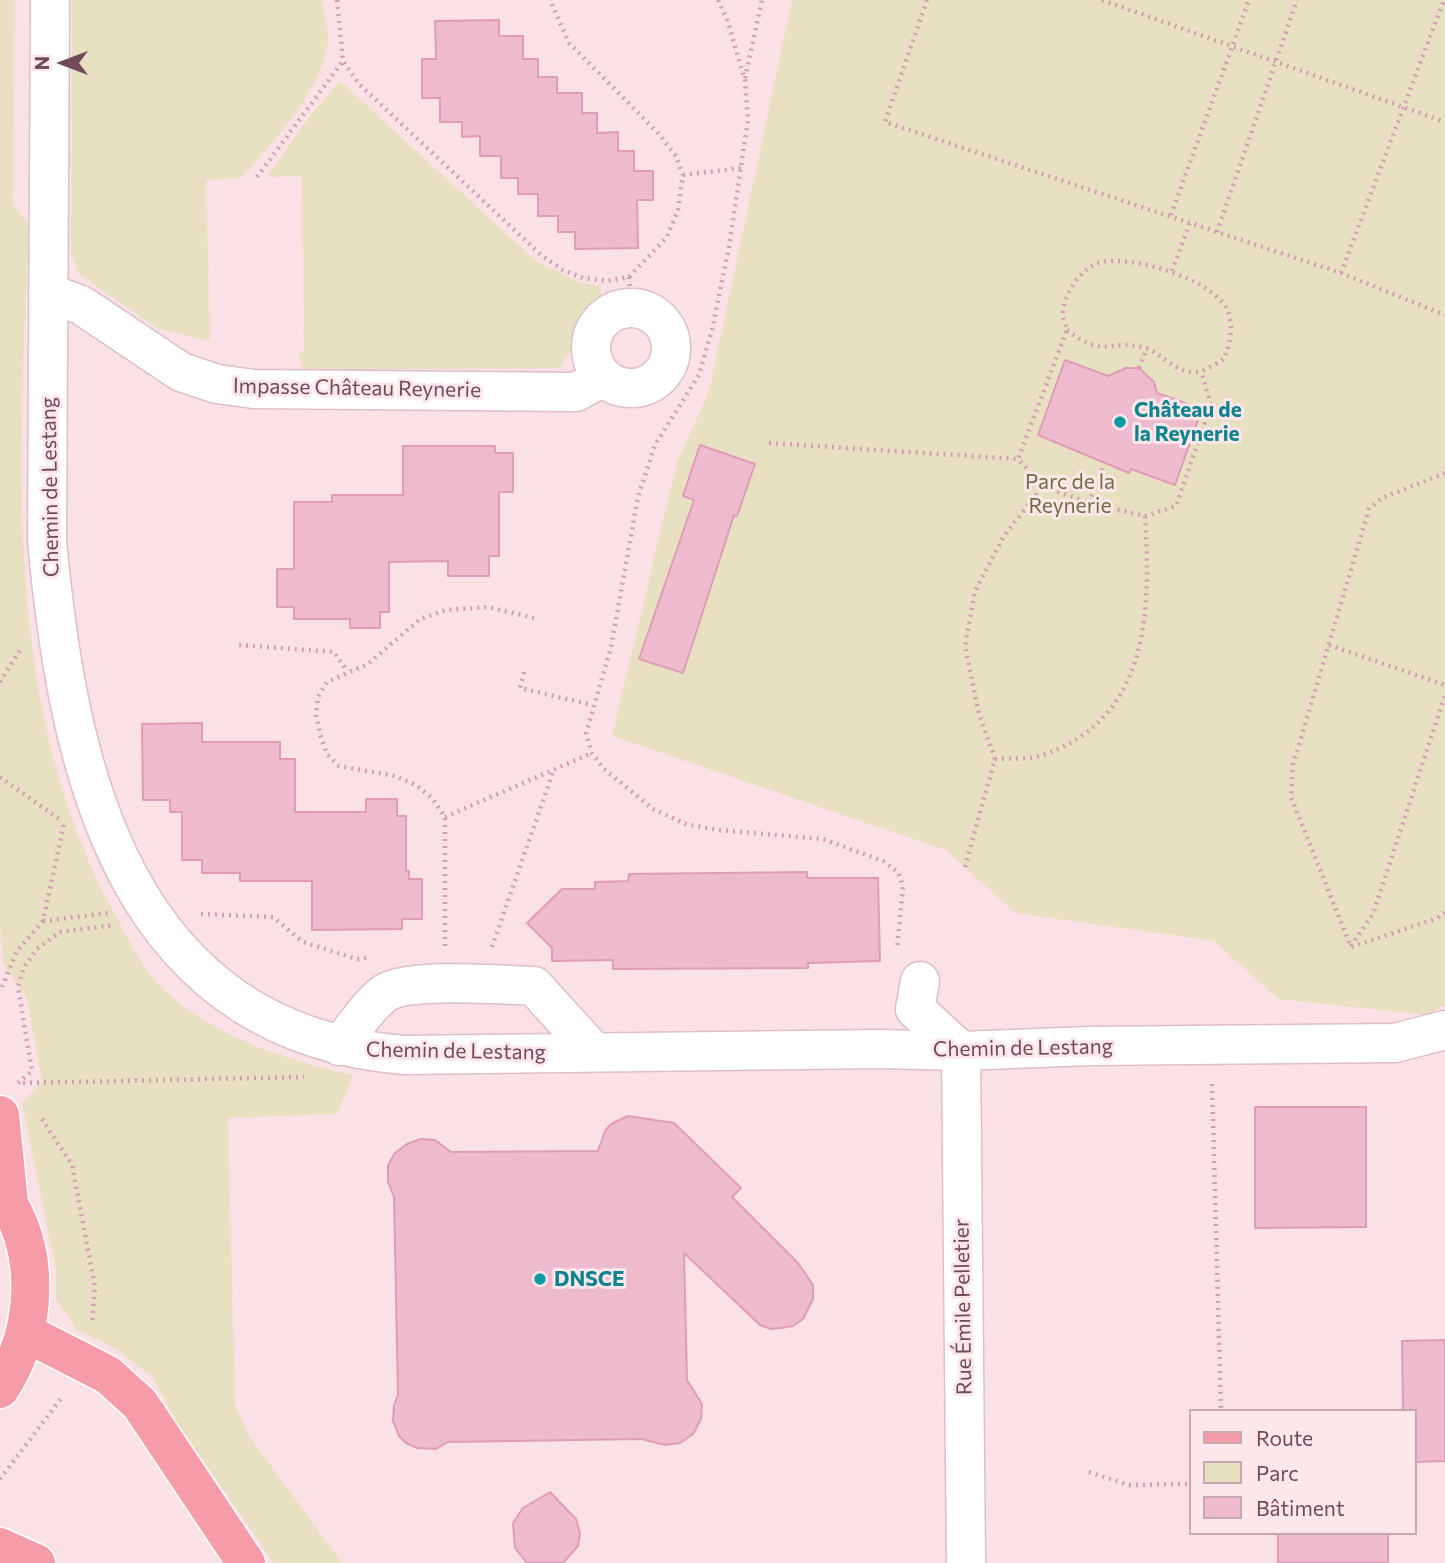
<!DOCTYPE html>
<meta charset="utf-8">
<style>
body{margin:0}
#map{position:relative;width:1445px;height:1563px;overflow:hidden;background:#fae1e5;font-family:Commissioner,sans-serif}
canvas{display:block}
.legend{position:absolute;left:1189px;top:1409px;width:228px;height:126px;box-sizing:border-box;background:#fee7ea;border:2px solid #c5a8b0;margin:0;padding:9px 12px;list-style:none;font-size:21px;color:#704a59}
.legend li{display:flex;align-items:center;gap:14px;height:35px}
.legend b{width:35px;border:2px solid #c5a8b0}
.north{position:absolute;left:28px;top:28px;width:70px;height:70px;-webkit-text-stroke:5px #fee7ea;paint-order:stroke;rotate:270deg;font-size:19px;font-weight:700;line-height:28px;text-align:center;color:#704a59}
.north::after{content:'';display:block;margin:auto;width:24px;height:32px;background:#704a59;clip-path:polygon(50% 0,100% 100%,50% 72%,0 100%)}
</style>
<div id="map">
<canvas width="1445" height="1563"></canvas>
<ul class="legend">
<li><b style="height:9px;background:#f69ca9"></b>Route</li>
<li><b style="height:19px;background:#e7e0c1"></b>Parc</li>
<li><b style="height:19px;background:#eebacd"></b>Bâtiment</li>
</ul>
<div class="north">N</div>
</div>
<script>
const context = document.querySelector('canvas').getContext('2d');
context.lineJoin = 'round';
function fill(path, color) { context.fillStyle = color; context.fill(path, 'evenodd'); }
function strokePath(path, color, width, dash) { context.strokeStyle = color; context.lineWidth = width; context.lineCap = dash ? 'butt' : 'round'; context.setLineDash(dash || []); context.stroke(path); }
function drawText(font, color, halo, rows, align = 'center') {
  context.font = font + ' Commissioner,sans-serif'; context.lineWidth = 6; context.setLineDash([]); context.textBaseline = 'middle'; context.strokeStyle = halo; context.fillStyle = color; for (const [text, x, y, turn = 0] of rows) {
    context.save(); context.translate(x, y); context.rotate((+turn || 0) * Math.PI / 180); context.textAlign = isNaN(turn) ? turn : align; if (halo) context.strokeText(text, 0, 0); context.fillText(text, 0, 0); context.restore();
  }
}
const green = new Path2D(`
 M 0,0 L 15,0 L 13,206 L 29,224 C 20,456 0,703 114,913 C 129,939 143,972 166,992 C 219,1039 286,1060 353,1075 L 337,1114 L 228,1118 L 235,1405 L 249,1436 L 342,1563 L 274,1563 L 176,1421 L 153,1377 L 113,1347 L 77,1330 L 56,1299 L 56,1270 L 22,1103 L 42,1082 L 27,999 L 3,963 L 0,923 Z
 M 72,0 L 322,0 C 324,12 328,26 328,38 C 326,85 273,144 241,178 L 206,180 L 210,341 L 158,329 L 79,274 L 71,253 Z
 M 792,0 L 1445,0 L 1445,1005 L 1427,1015 L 1278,999 L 1214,941 L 1015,913 L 946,850 L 612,736 L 677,462 L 709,392 Z
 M 340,81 L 536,261 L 581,283 L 601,286 L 601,295 L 577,325 L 571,351 L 559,368 L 304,370 L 298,352 L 304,351 L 302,176 L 267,177 L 312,113 Z`);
const building = new Path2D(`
 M 499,20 L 499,36 L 523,36 L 523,59 L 538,59 L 538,77 L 557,77 L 557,93 L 582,93 L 582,113 L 597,113 L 597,133 L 618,132 L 618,151 L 634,151 L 634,171 L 653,171 L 653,200 L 637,200 L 638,248 L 575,249 L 575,232 L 558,232 L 558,216 L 538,216 L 538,194 L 518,194 L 518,178 L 501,178 L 501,156 L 480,156 L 480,136 L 462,137 L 462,122 L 440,122 L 440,98 L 422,98 L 422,59 L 436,59 L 435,21 Z
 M 1065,360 L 1108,376 L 1126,368 L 1139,368 L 1154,382 L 1157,393 L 1202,409 L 1175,485 L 1131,469 L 1129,473 L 1038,435 Z
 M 700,445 L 755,464 L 737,516 L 734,515 L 683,673 L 639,659 L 694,500 L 683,496 Z
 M 403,446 L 495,446 L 495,453 L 513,453 L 513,492 L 499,492 L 499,556 L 489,556 L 489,576 L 448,576 L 448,561 L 389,562 L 389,612 L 380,612 L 380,628 L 350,628 L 350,619 L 294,619 L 294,607 L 277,607 L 277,569 L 294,569 L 294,502 L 332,502 L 332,495 L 403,495 Z
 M 202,723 L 202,742 L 280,742 L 280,759 L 295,759 L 295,812 L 366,812 L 366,799 L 397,799 L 397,816 L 406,816 L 406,871 L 409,871 L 409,879 L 422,879 L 422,919 L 402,919 L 402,929 L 312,930 L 312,881 L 240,881 L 240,873 L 202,873 L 202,860 L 182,860 L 182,812 L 170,812 L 170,800 L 143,800 L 142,724 Z
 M 807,872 L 807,878 L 878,878 L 880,961 L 808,963 L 808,968 L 613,969 L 613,960 L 552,961 L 552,948 L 527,923 L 562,889 L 595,889 L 595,882 L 628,881 L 629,874 Z
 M 1255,1107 L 1366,1107 L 1366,1227 L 1255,1228 Z
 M 628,1116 L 674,1123 L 741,1188 L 732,1197 L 798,1263 L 813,1285 L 813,1299 L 803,1319 L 793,1326 L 781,1328 L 771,1329 L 760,1325 L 684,1253 L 687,1380 L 702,1404 L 701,1419 L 693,1434 L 680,1443 L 665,1445 L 641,1439 L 448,1442 L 436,1449 L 417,1448 L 406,1443 L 399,1436 L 393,1421 L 394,1405 L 398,1395 L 394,1197 L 388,1182 L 388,1165 L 395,1153 L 407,1144 L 421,1139 L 435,1140 L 451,1152 L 598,1151 L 605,1131 L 611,1124 Z
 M 1445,1340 L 1445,1461 L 1415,1462 L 1415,1411 L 1403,1411 L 1402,1341 Z
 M 550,1492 L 576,1519 L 580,1533 L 578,1546 L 563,1563 L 527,1563 L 515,1548 L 513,1523 L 523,1508 Z
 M 1278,1533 L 1388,1533 L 1388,1563 L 1278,1563 Z`);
const path = new Path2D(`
 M 337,0 L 343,61 L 359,84 L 541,255 L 563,270 L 583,278 L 607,281 L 629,277 L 667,237 L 678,210 L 683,175 L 676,156 L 658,133 L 569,43 L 550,0
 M 718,0 L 728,22 L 745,81 L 748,120 L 729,247 L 712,330 L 699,375 L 655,445 L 638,497 L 611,647 L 586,734 L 592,753 L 604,769 L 653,809 L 686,824 L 718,830 L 823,839 L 883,861 L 898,872 L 903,886 L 897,949
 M 927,0 L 885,122 L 1341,273 L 1445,315
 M 1102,0 L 1445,122
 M 745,78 L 762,0
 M 683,175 L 741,168
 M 257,177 L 343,61
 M 1171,215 L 1249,0
 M 1217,232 L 1297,0
 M 1172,271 L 1190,222
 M 1341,273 L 1444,0
 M 629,277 L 631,307
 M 1067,330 C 1108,361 1107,337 1145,348 C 1163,353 1173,372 1194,372 C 1204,372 1215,364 1224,359 C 1230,342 1234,330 1228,312 C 1217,280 1129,253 1098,263 C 1081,268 1062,297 1063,314 C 1063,319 1066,325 1067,330 L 1018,459 L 1043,486 L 1089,503 L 1145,516 L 1176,506 L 1211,405 L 1201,371
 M 1139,368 L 1147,348
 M 769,443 L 1018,459
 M 1445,473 L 1382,498 L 1369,509 L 1293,765 L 1291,797 L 1351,947 L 1435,919 L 1445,913
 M 1089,503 L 1104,464
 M 239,645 L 334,652 L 347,671
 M 1329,645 L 1445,685
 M 524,672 L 520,688 L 592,705
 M 0,682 L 20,650
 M 995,759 C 1010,758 1029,760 1043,755 C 1150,718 1151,611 1145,516
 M 0,777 L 62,821
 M 445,817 L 592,753
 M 965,867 L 995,759 L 979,714 L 965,646 L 975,591 L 1004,536 L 1043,486
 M 201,914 L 273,917 L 303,942 L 357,959 L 367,958
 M 43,921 L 108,913
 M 445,946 L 445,817 L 432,798 L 416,785 L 395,776 L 339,766 L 327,754 L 320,734 L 316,715 L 318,697 L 327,682 L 368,664 L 420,619 L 446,610 L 488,607 L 538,619
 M 1351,946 L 1373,914 L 1445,695
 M 492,947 L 554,769
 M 2,987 L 17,951 L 43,921 L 64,824
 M 18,1083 L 32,1071 L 18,987 L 24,967 L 37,949 L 60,932 L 114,925
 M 23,1083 L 304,1077
 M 1212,1084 L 1221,1411
 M 42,1119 L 72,1165 L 95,1287 L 92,1322
 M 1089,1472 L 1129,1485 L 1191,1484
 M 0,1479 L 63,1396`);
const minor = new Path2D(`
 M 50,0 L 47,540 C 68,773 125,1032 404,1055 L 879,1049 L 961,1051 L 1089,1046 L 1395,1043 L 1445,1030
 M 48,293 L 81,305 L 181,372 L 217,384 L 254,389 L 576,392 L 603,377
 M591 348a40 40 0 1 1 80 0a40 40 0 1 1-80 0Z
 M 920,981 L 915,1009 L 961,1051 L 966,1563
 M 339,1046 C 353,1030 368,1005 385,993 C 410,977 502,985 534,986 L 594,1052`);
const major = new Path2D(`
 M 0,1115 L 9,1203
 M 0,1191 C 43,1249 38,1330 0,1389
 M 26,1333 L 108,1375 L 140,1404 L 246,1563
 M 0,1547 L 36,1563`);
const markers = [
 [1120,422,7,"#0f9aa8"],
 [540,1279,7,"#0f9aa8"]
];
const streetNames = [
 ["Impasse Château Reynerie",357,388,1],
 ["Chemin de Lestang",50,487,-91],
 ["Chemin de Lestang",1023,1048,-1],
 ["Chemin de Lestang",456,1051,1],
 ["Rue Émile Pelletier",963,1307,-91]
];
const cultureNames = [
 ["Château de",1134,410],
 ["la Reynerie",1134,434],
 ["DNSCE",554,1279]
];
const parkNames = [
 ["Parc de la",1070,482],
 ["Reynerie",1070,506]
];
fill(green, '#e7e0c1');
fill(building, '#eebacd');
strokePath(building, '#e09cb6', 2);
strokePath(minor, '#debec7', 41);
strokePath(major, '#fff', 41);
strokePath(path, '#d29eb2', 4.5, [2, 5]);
strokePath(minor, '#fff', 38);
strokePath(major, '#f69ca9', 38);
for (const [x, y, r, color] of markers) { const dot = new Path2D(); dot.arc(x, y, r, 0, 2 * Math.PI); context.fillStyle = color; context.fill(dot); strokePath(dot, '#fee7ea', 2.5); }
drawText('21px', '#704a59', '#fee7ea', streetNames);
drawText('bold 21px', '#0d838f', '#fee7ea', cultureNames, 'left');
drawText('21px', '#6f6d40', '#fee7ea', parkNames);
</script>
